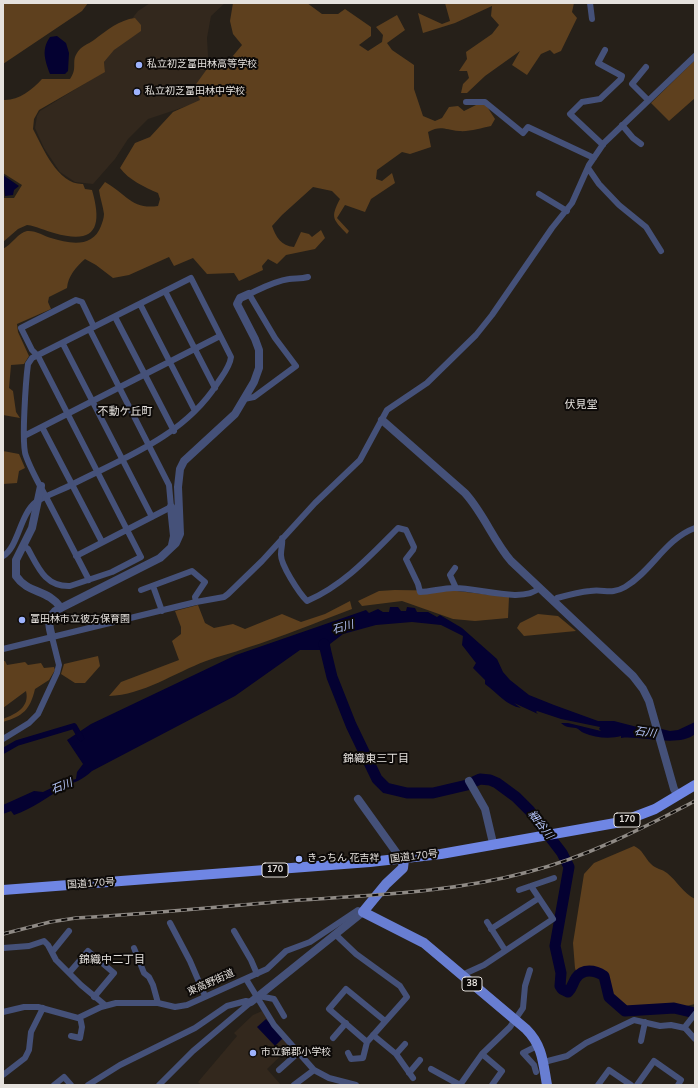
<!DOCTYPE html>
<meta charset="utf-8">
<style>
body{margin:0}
#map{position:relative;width:698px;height:1088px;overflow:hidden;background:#262019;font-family:"Nunito Sans",sans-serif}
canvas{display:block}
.frame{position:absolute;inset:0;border:4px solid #e5e1dd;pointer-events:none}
</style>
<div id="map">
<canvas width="698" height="1088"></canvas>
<div class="frame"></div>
</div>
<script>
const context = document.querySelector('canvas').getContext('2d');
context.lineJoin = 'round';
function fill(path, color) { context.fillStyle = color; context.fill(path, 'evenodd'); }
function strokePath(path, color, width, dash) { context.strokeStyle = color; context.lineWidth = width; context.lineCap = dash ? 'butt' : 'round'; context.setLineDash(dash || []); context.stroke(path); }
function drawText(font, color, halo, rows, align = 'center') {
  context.font = font + ' "Nunito Sans","Noto Sans JP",sans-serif'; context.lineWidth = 4; context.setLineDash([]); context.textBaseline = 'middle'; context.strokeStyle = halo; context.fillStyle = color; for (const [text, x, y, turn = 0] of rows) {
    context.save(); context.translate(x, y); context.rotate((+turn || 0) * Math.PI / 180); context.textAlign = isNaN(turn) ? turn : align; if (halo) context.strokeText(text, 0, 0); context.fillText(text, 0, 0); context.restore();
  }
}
const built = new Path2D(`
 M 150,3 L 225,3 L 211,16 L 207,38 L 208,56 L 202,101 L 148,119 L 128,139 L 115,159 L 93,184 L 75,182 L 60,172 L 44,148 L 35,128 L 37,116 L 40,111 L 105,71 L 104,62 L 116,47 L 131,20 L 138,11 Z
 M 262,1011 L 291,1046 L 267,1069 L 281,1085 L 201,1085 L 198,1082 L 237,1036 L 234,1033 L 253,1015 Z`);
const green = new Path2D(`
 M 3,3 L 88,3 L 82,11 L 3,64 Z
 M 233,3 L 307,3 L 322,14 L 338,14 L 345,9 L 371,27 L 371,36 L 359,45 L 368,51 L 382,42 L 383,35 L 376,27 L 397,15 L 405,30 L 387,43 L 392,50 L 414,65 L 414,89 L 423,116 L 435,121 L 442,118 L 449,107 L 458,106 L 464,111 L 476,105 L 486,105 L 495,119 L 491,126 C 481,128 469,132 459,131 C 445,130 441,125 428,132 L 431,147 L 410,154 L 402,152 L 377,170 L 376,179 L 382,181 L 392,173 L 395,183 L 371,199 L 365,212 L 345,205 L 337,218 L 349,231 L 347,234 C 333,219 330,218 340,199 L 332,191 L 313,187 L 282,215 L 272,226 C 276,237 281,246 294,247 L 301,232 L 309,234 L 312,237 L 321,230 L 325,238 L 315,249 L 286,255 L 277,264 L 268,259 L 262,266 L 263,270 L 239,281 L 234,273 L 207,274 L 193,258 L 174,266 L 169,257 L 129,275 L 113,278 L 96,265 L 85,259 C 76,267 68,276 67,288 L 49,297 L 48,302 L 51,309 L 17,324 L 18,332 L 29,356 L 24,364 L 11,365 L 9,388 L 13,391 L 16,412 L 20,418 L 3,415 L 3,249 C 11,245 19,232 27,231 C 35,230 44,236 51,238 C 70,244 93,248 101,226 C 102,223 104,218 104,214 C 103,206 100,198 99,190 L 105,182 C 125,193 132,210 158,206 L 160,199 L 158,193 C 144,187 129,180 120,168 L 135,143 L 150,137 L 173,112 L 200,100 L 194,87 L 212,62 L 232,57 L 242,45 L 233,34 L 230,21 Z
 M 445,3 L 574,3 L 572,12 L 577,18 L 561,51 L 554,54 L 550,50 L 541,54 L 527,75 L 512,65 L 520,51 L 485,76 L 467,93 L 461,93 L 463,84 L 469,78 L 467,71 L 459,71 L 467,59 L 466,52 L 492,34 L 499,25 L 491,16 L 492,6 L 455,23 L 423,33 L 418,13 L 442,24 L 450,21 Z
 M 135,18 L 141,25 L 141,31 L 114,50 L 104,62 L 105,72 L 39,110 L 34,119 L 33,129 C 43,148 58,185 83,184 L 85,189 L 92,190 C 103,228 95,245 54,233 C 45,231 37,226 27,225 L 18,229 L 3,242 L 3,198 L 14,198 L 22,185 L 3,173 L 3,100 C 18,101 32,90 42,79 L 70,79 C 78,68 71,62 77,53 C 80,47 88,44 94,40 C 107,30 119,20 135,18 Z
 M 695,60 L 695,98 L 669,121 L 651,103 Z
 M 3,451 L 19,454 L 25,468 L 19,471 L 17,483 L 3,484 Z
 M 395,590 L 457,591 L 509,597 L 508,618 L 475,621 L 453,619 L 402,601 L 362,606 L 358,601 L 379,591 Z
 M 350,601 L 352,609 C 317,622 282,637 246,648 C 233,653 219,656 206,661 C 174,673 143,695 109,696 L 121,682 L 179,660 L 172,641 L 181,634 L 181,627 L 175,611 L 198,605 L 205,623 L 214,628 L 233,624 L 245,629 L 282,614 L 301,622 L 325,614 Z
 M 538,614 L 558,616 L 576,631 L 524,636 L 517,628 L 520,623 Z
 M 98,656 L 100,666 L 85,683 L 75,683 L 61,674 L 64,664 Z
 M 3,661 L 5,661 L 7,665 L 25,662 L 28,665 L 41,663 L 44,668 L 54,667 L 55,670 L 49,680 L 35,689 C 30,710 23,716 3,722 L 3,719 C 16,714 30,707 26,691 L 3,708 Z
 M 634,846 C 643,850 644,857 651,864 C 656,869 662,869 667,873 C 677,881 683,893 695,899 L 695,1004 L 682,1007 L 673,1006 L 630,1010 L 612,998 L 605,976 L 595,969 L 582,971 L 577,974 L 575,968 L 573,943 L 584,874 L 594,863 Z`);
const water = new Path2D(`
 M 57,36 L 66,43 L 69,53 L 68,71 L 65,74 L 50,74 C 45,60 41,50 50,37 Z
 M 3,175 L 19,186 L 14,190 L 13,195 L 5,196 Z
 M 390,607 L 398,607 L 401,611 L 406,611 L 407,607 L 415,608 L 417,612 L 428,612 L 437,617 L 440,615 L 462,628 L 497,659 L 503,672 L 510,680 L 529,695 L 554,705 L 598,721 L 614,721 L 641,728 L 649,726 L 670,731 L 678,730 L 695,722 L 695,734 C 679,748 639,735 621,738 L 621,736 C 611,739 595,738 584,733 C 581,732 579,729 576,728 C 570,727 566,728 561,723 L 568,723 L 601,731 L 599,729 L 600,727 L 561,719 L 537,711 L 536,712 L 538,714 L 514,703 L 521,708 C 507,706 496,692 485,684 L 485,680 L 473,668 L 476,663 L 462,645 L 463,636 L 441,625 L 412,622 L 376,625 L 343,634 L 330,644 L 331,657 L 326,659 L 320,650 L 300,650 L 235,696 L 92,771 C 83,780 74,782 63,788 C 47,797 32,809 14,815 L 11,811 L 3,814 L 3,805 L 34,791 L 43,792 L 64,782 L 76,779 L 77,772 L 83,764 L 67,740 L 91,724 L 236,655 L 366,610 L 369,613 L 378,609 L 383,612 L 389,612 Z
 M 266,1019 L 283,1038 L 275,1046 L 257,1027 Z`);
const canal = new Path2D(`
 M 3,751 L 17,743 L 74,726 L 81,738`);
const river = new Path2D(`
 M 324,644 L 332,677 L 351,725 L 377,779 L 386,788 L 407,793 L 433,793 L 467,785 L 480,779 L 490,780 L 497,783 L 516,797 L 530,811 L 562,853 L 569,867 L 555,946 L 561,973 L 560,986 L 562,989 L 568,992 C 573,987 572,984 576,978 C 583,968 595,970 604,976 L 609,997 L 625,1011 L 674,1008 L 695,1013`);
const minor = new Path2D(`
 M 590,3 L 592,19
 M 646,67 L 632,84 L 648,100
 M 466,102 L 485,102 L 523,133 L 528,127 L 594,158
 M 622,125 L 633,138 L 641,144
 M 603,145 L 570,114 L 582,102 L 600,99 L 621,79 L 622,76 L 598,63 L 605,50
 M 588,168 L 599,184 L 619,205 L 646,227 L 661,251
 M 539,194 L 567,211
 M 165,291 L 215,388
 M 140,304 L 195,411
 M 115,317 L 174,431
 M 63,344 L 152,517
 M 244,399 L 254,397 L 296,366 L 275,338 L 249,294 C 262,288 275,281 289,279 C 295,278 301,279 308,277
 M 42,427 L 102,542
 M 24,436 L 220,336
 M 282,538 C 283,544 281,548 281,554 C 280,564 299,593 307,601 C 344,585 370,556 398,528 L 406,530 L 414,547 L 413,550 L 406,559 L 418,584 L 420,592 C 431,592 442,588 454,588 C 475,587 524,604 539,588
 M 24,546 L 28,549 C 38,567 45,587 70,586 L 112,572 L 141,557 L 38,356 L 32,350 L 21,328 L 76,300 L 82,302 L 94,327
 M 3,556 C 18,548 20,514 36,502 C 46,495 60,491 71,485 C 124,458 184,436 217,384 C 222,376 230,367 231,357 L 191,278 L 32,358 L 28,364 C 26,379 21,445 26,456 C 31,470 39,484 46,497 L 89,580
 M 76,556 L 171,507 L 169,485 L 90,330
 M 455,568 L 450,575 L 456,588
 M 153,586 L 162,611
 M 141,590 L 192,571 L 205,582 L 195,597 L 196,602
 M 554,602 L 557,598 C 568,595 579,592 590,591 C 605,589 611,595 625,587 C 652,571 665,539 695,528
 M 3,649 L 196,602 L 224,597 L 228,594 L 262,561 L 315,503 L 360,460 L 387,410 L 427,383 L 476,335 L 492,315 L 552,228 L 572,203 L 589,165 L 604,143 L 695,56
 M 3,739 L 29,723 L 38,714 L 57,673 L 59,665 L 52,637
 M 519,890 L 554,878
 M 487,922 L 505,950
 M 170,923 L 190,961 L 205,996
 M 491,929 L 539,898
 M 234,931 L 251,960 L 257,974
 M 335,934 L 356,954 L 400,986 L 407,997 L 367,1042 L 363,1058 L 351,1059 L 348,1053
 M 3,948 L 29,946 L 44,941 L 48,945 L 56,960 L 81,985 L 105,1005
 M 134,948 L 144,973 L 149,977 L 153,985 L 158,1003
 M 52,952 L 69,931
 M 69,973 L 88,951 L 114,973 L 94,997
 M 462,975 L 484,965 L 553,919 L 531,886
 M 246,979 L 274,1025 L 314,1070 L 329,1078 L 356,1085
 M 259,996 L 274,999 L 284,1016
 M 3,1012 L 24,1007 L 38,1007 L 78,1018 L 101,1007 L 116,1003 L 158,1003 L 175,1007 L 187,1005 L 267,969 L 286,951 L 310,942 L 358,910 L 363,912
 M 684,1028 L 695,1014
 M 373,1035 L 396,1054 L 413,1078
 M 71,1036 L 80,1038 L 82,1027 L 80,1017
 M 333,1038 L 346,1023
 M 641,1041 L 645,1022
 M 367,1042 L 329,1009 L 346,989 L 385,1021
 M 396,1054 L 405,1044
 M 482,1054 L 502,1071 L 492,1085
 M 544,1062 L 567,1056 L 586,1043 L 634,1020 L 660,1026 L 671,1025 L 685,1028 L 695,1039
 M 431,1069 L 460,1085
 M 279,1070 L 298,1053
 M 536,1072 L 534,1065 L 523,1053 L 539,1045
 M 409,1073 L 420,1060
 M 3,1075 L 25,1058 L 29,1050 L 31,1032 L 43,1008
 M 54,1085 L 64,1077 L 71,1085
 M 88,1085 L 120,1065 L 195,1028 L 227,1006 L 246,1001 L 251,1002
 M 159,1085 L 193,1051 L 251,1002
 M 294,1085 L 314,1070
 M 460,1085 L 482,1054 L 510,1027 L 523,1008 L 525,986 L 530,970
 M 598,1085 L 609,1070 L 631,1085
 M 637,1085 L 654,1061 L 681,1080 L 678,1085`);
const tertiary = new Path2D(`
 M 382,420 L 465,493 C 484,514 493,540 511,561 L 633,676 L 643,689 L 649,701 L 674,789 L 678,795
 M 41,486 L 32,528 L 16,560 L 16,576 C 28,594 48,589 61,608
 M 171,507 L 174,536 L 172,545
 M 52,637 C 49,627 47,619 55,611 L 160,558 L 176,543 L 180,534 L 178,487 L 180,469 L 184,461 L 235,414 L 254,382 L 259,368 L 259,350 L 255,339 L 237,304 L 240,298 L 249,294
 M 469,781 L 485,809 L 493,843
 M 358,799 L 396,852 L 399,860
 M 251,1002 L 363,912`);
const primary = new Path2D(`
 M 404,859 L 403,868 L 386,884 L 363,912 L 424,943 L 526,1029 C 543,1046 543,1063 547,1085`);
const trunk = new Path2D(`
 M 3,890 L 370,862 L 441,854 L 621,822 L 655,809 L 695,785`);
const rail = new Path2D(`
 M 3,934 L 50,922 L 76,918 C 151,914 225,906 300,900 C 376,895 454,892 528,872 C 587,857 641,829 695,801`);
const markers = [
 [139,65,4,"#9eb3fd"],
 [137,92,4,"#9eb3fd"],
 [22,620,4,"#9eb3fd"],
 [299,859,4,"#9eb3fd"],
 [253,1053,4,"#9eb3fd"]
];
const shields = [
 [627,820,26],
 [275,870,26],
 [472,984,20]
];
const shieldNames = [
 ["170",627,820],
 ["170",275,870],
 ["38",472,984]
];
const poiNames = [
 ["私立初芝富田林高等学校",147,65],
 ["私立初芝富田林中学校",145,92],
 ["富田林市立彼方保育園",30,620],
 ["きっちん 花吉祥",307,859],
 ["市立錦郡小学校",261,1053]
];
const streetNames = [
 ["国道170号",414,857,-7],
 ["国道170号",91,884,-4],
 ["東高野街道",211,983,-24]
];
const neighbourhoodNames = [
 ["伏見堂",581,405],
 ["不動ケ丘町",125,412],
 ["錦織東三丁目",376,759],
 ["錦織中二丁目",112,960]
];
const waterNames = [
 ["石川",343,628,-16],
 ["石川",645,733,9],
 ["石川",62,787,-22],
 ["細谷川",540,825,52]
];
fill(built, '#33281d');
fill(green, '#5e401e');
fill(water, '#040131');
strokePath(canal, '#040131', 6);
strokePath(river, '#040131', 11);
strokePath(minor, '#455179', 6);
strokePath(tertiary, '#455179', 8);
strokePath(primary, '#687ed2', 10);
strokePath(trunk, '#6f86e4', 10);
strokePath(rail, '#8f8a85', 3.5);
strokePath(rail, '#0d0a08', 2, [6]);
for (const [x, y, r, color] of markers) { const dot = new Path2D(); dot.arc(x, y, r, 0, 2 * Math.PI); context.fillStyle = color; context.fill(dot); strokePath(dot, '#0d0a08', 1.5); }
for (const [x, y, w] of shields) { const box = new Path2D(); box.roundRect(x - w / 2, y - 7, w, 14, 3); context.fillStyle = '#0d0a08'; context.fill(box); strokePath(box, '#e5e1dd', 1); }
drawText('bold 9px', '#e5e1dd', null, shieldNames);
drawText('10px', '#e5e1dd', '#0d0a08', poiNames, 'left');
drawText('10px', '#e5e1dd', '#0d0a08', streetNames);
drawText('11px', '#e5e1dd', '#0d0a08', neighbourhoodNames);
drawText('italic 11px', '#b4c4f7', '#0d0a08', waterNames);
</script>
